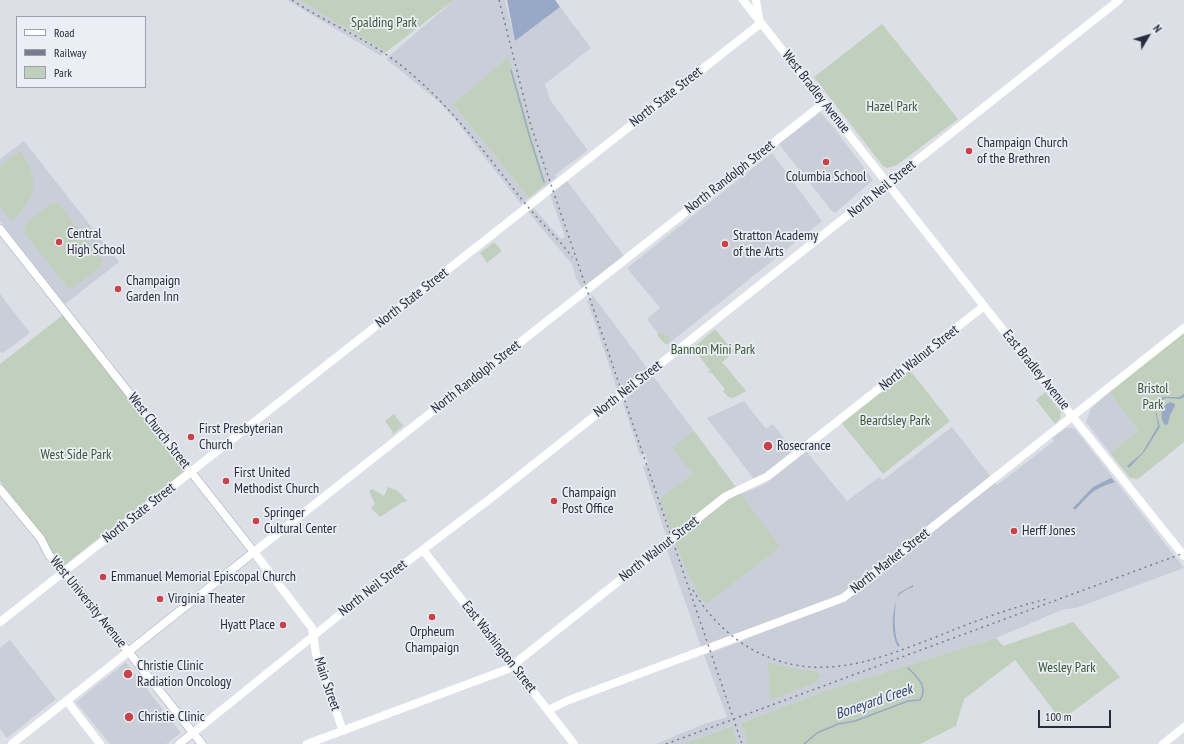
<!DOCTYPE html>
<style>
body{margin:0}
#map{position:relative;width:1184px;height:744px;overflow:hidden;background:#dcdfe6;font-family:"PT Sans Narrow",sans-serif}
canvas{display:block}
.legend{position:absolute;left:16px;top:16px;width:130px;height:72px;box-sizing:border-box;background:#ebeef4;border:1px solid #9ca0aa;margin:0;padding:5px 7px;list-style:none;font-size:12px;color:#262c3c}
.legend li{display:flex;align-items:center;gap:8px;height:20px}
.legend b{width:20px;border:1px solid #9ca0aa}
.north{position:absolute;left:1128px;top:16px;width:40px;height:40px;-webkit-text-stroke:3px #ebeef4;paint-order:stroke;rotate:52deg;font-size:11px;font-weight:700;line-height:16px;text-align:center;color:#262c3c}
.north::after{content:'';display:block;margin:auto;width:14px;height:18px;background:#262c3c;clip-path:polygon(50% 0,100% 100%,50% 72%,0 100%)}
.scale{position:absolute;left:1038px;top:710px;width:73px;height:18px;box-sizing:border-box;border:2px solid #262c3c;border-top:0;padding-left:5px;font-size:12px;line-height:14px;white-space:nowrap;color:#262c3c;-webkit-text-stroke:3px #ebeef4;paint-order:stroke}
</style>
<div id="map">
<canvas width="1184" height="744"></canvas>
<ul class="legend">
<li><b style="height:5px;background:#fff"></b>Road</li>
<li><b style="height:5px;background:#767d8f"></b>Railway</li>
<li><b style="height:11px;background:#c0d0bd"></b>Park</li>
</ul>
<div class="north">N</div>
<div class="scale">100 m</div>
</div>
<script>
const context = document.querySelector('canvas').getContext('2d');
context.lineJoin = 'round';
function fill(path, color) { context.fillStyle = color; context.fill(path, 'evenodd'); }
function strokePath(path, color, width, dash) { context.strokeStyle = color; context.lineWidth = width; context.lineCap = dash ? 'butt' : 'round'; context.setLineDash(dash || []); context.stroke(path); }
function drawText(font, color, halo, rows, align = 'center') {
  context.font = font + ' "PT Sans Narrow",sans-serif'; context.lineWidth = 3.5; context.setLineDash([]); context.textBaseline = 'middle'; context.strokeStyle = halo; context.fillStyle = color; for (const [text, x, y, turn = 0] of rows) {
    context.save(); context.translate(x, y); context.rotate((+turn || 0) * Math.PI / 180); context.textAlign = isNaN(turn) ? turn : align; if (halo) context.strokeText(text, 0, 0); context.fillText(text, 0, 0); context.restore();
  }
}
const built = new Path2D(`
 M 287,0 L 299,0 L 386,52 L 381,56 Z
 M 454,0 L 505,0 L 515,41 L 560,7 L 591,48 L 545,84 L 550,100 L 587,149 L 587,151 L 555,175 L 557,177 L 544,187 L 543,186 L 546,184 L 509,58 L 453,104 L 529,198 L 521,204 L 453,117 L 438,101 L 386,59 Z
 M 820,112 L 838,133 L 873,180 L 835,213 L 831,210 L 779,144 Z
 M 24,141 L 119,262 L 65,304 L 0,221 L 0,159 Z
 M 772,153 L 822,221 L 667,345 L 647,319 L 660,308 L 627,268 Z
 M 567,181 L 624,256 L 582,288 L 576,279 L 572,264 L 528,212 L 534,208 L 561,239 L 565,237 L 550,194 Z
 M 591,293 L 741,494 L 765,484 L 806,451 L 847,501 L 879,477 L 883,480 L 952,427 L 997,485 L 1054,441 L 1052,438 L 1066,428 L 1070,428 L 1075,429 L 1089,447 L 1184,568 L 1076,608 L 1064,609 L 996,638 L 825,691 L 741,723 L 748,744 L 737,744 L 731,726 L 683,744 L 656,744 L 704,724 L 727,717 L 704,655 L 745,640 L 736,633 L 701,647 L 666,547 L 667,539 L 660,517 L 643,467 L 648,463 L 645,453 L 640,456 L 623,403 L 627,400 L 622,386 L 617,389 L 587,300 L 592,297 Z
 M 0,294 L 30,333 L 3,353 L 0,352 Z
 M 1109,392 L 1138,430 L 1110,453 L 1086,422 L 1091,409 Z
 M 744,401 L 766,429 L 773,424 L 793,451 L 762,475 L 754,479 L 707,418 Z
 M 10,640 L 56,699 L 7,738 L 0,729 L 0,648 Z
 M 126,662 L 181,733 L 166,744 L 110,744 L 76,702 Z`);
const green = new Path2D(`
 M 299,0 L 454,0 L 386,52 Z
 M 882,24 L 958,119 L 897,165 L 887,168 L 883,166 L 814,77 Z
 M 509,57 L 546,184 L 529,198 L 453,104 Z
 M 20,151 C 40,177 37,200 11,221 L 0,206 L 0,166 Z
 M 52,203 L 54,206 L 58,203 L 103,261 L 99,264 L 101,266 L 73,288 L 71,286 L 68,288 L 23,231 L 26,228 L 24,225 Z
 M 494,242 L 502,251 L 487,263 L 480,253 Z
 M 63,315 L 185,471 L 62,567 L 42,535 L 0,481 L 0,364 Z
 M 715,329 L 734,352 L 722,362 L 746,391 L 733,398 L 728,397 L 723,391 L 725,389 L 711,372 L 708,373 L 710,370 L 695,351 L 692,352 L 691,350 Z
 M 660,332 L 665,336 L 667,335 L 671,339 L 665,344 L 657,335 Z
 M 1184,332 L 1184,442 L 1138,479 L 1130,478 L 1110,453 L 1138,430 L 1109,392 Z
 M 908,368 L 950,421 L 883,474 L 840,421 Z
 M 1045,392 L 1061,412 L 1060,418 L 1055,424 L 1036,400 Z
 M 394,414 L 403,426 L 392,435 L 393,432 L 385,421 Z
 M 694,431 L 780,547 L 706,604 C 684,573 673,535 660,499 L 693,474 L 672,448 Z
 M 388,487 L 398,491 L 407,501 L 401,503 L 380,517 L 371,508 L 375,504 L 369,491 L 372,489 L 384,496 Z
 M 1073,622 L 1120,677 L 1061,720 L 1015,660 L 964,699 L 956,726 L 920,744 L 748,744 L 741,723 L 825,691 L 996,638 L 1003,646 Z
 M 768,662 L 794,669 L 815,671 L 821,676 L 814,683 L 770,700 Z
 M 732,726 L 737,744 L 683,744 Z`);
const water = new Path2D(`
 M 507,0 L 555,0 L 560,7 L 515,41 Z
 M 1184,394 L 1184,397 L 1180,399 L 1166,398 L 1158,403 L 1156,411 L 1160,427 L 1145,451 L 1129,468 L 1127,466 L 1142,453 L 1158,426 C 1157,414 1151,405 1163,397 L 1179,397 Z
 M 1170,402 L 1175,404 L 1175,406 L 1170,415 L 1168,424 L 1165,425 C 1159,418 1161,406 1170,402 Z
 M 1111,478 L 1115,482 C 1093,489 1091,493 1075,510 L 1073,508 L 1093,487 Z
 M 913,585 L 913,587 C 907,589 900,593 897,598 C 894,606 893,640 900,645 L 898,647 C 890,632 892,609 899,593 Z`);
const stream = new Path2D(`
 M 511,70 L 530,138 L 544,182
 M 804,744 L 817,733 L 838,724 L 855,721 L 908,701 L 920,700 C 929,687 917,677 908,668`);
const secondary = new Path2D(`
 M 743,0 L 984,306 L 1184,556
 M 756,0 L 759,18
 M 423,550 L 574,744
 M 0,622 L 761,23
 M 67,701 L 100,744
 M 548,710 L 569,700 L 843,598 L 1184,328
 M 343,731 L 316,654 L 312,628 L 254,552 L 824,103
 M 193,733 L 379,583 L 495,495 L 1119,0
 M 12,744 L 128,652
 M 307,744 L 508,669 L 726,496 L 768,476 L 984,306
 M 1163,744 L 1184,727`);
const primary = new Path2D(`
 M 0,229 L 254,552 L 128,652
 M 0,489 L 41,539 L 49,555 L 71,580 L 202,744
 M 179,744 L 193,733`);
const rail = new Path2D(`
 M 292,0 C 325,22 363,37 394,60 C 449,101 485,154 528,207 C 542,224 559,239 572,257
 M 499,0 L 531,126 L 742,744
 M 693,590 C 707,615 729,637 755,651 C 821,685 878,659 941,635 C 975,621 1010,608 1047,599
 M 666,744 L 1184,553`);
const markers = [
 [969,151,4,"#ca4248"],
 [826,162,4,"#ca4248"],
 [59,242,4,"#ca4248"],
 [725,244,4,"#ca4248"],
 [118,289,4,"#ca4248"],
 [191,437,4,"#ca4248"],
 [768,446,5,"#ca4248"],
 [226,481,4,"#ca4248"],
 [554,501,4,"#ca4248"],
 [256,521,4,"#ca4248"],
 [1014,531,4,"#ca4248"],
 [103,577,4,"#ca4248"],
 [160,599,4,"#ca4248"],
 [432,617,4,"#ca4248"],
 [283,625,4,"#ca4248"],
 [128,674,5,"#ca4248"],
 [129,717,5,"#ca4248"]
];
const parkNames = [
 ["Spalding Park",384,23],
 ["Hazel Park",892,107],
 ["Bannon Mini Park",713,350],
 ["Bristol",1153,389],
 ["Park",1153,405],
 ["Beardsley Park",895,421],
 ["West Side Park",76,455],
 ["Wesley Park",1067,668]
];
const streetNames = [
 ["West Bradley Avenue",816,92,52],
 ["North State Street",666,97,-38],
 ["North Randolph Street",730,177,-38],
 ["North Neil Street",882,189,-39],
 ["North State Street",412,298,-38],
 ["North Walnut Street",919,358,-38],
 ["East Bradley Avenue",1036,370,51],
 ["North Randolph Street",476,377,-38],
 ["North Neil Street",628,389,-38],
 ["West Church Street",159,431,52],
 ["North State Street",139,513,-38],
 ["North Walnut Street",659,549,-38],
 ["North Market Street",890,561,-38],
 ["North Neil Street",373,588,-38],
 ["West University Avenue",88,602,51],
 ["East Washington Street",499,647,52],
 ["Main Street",327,684,71]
];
const poiNames = [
 ["Champaign Church",977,143],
 ["of the Brethren",977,159],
 ["Columbia School",826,177,"center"],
 ["Central",67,234],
 ["High School",67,250],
 ["Stratton Academy",733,236],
 ["of the Arts",733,252],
 ["Champaign",126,281],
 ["Garden Inn",126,297],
 ["First Presbyterian",199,429],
 ["Church",199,445],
 ["Rosecrance",777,446],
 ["First United",234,473],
 ["Methodist Church",234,489],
 ["Champaign",562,493],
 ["Post Office",562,509],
 ["Springer",264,513],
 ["Cultural Center",264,529],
 ["Herff Jones",1022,531],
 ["Emmanuel Memorial Episcopal Church",111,577],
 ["Virginia Theater",168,599],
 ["Hyatt Place",275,625,"right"],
 ["Orpheum",432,632,"center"],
 ["Champaign",432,648,"center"],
 ["Christie Clinic",137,666],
 ["Radiation Oncology",137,682],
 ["Christie Clinic",138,717]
];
const waterNames = [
 ["Boneyard Creek",874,702,-19]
];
fill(built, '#caced8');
fill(green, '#c0d0bd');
fill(water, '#97a9c6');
strokePath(stream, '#97a9c6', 1.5);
strokePath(primary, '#9ca2b1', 9);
strokePath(secondary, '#fff', 8);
strokePath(primary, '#fff', 8);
strokePath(rail, '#767d8f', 1.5, [2, 4]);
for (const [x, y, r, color] of markers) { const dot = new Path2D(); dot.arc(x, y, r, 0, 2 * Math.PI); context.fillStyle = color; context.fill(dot); strokePath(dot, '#ebeef4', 1.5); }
drawText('14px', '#375734', '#ebeef4', parkNames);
drawText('14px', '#262c3c', '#ebeef4', streetNames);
drawText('14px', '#262c3c', '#ebeef4', poiNames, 'left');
drawText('italic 15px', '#32466e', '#ebeef4', waterNames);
</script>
